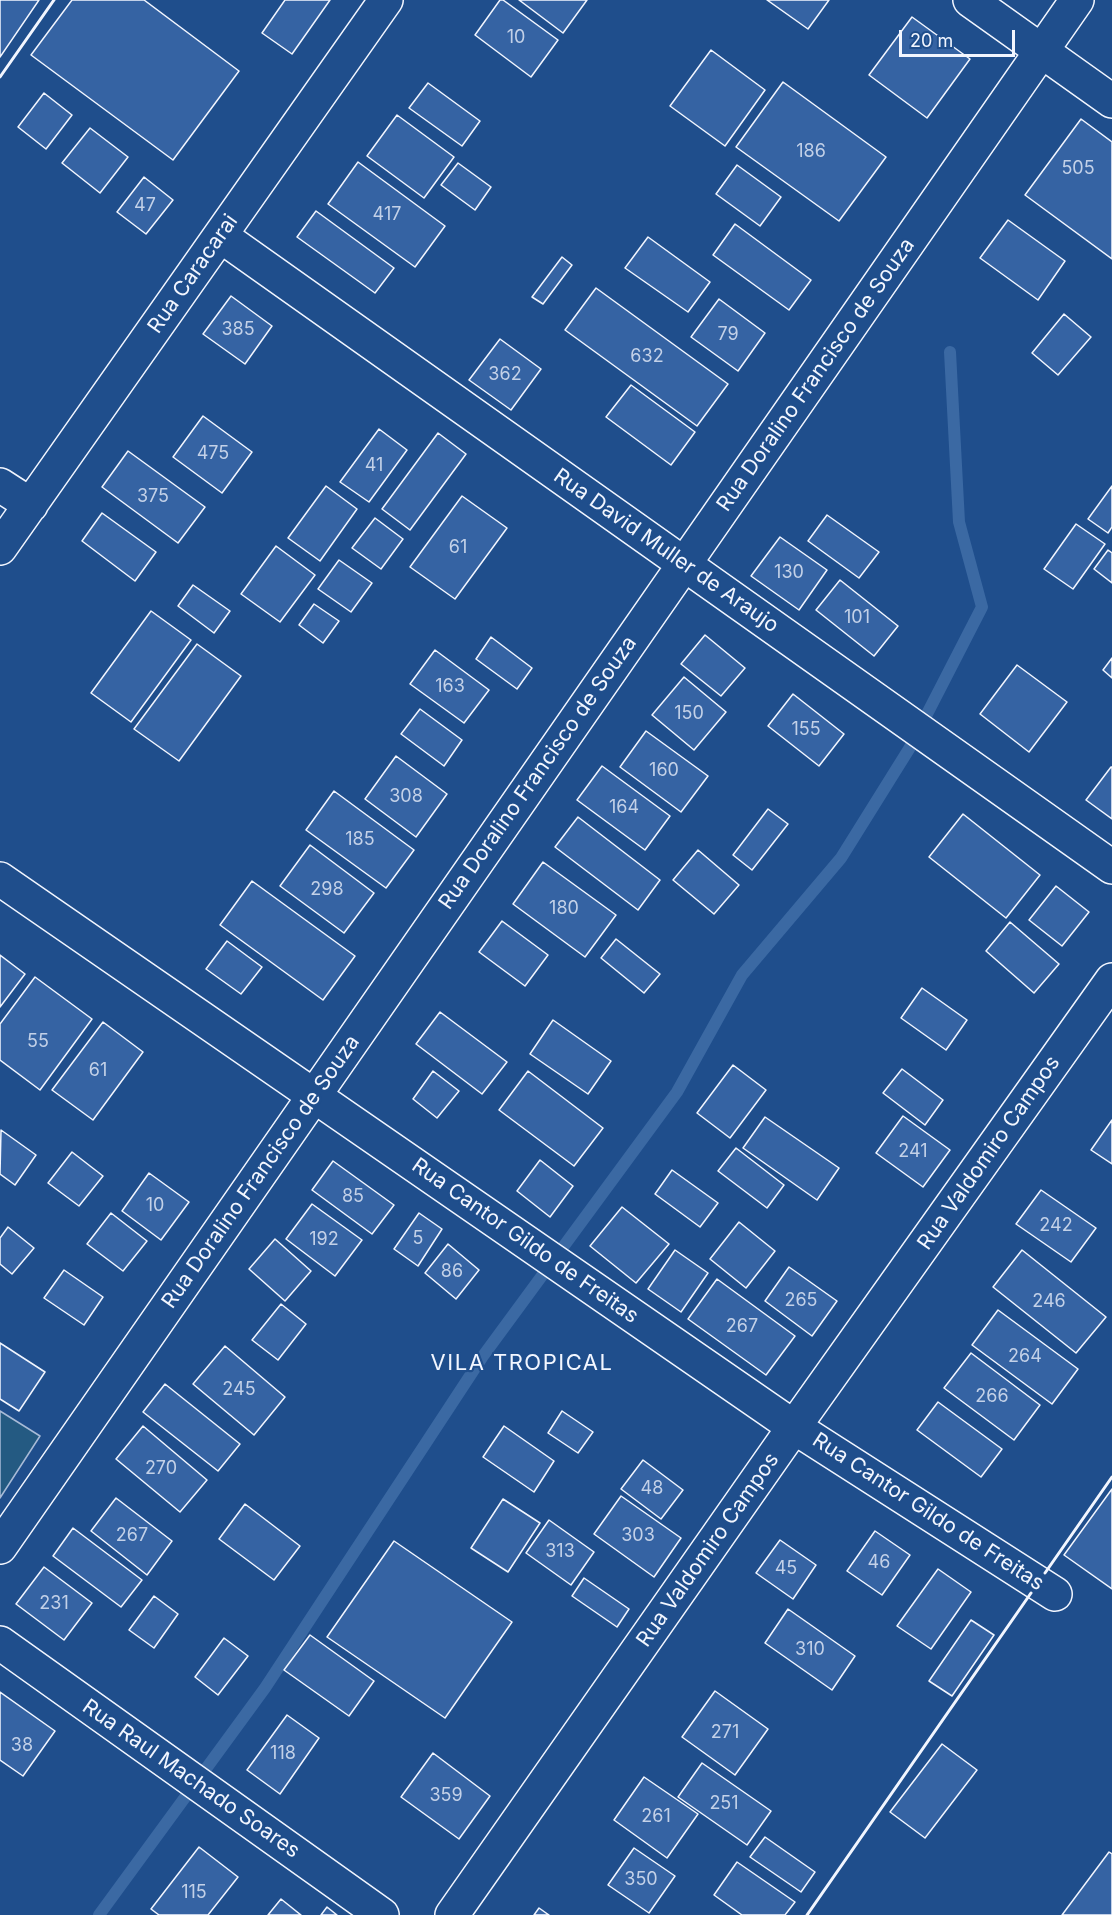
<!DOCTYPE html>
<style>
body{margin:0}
#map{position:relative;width:1112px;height:1915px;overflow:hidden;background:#1f4e8c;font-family:Inter,sans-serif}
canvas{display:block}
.scale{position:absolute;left:899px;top:30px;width:116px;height:27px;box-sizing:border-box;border:3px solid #f2f6ff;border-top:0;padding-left:8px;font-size:18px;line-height:21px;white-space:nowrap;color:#f2f6ff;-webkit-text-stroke:4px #1f4e8c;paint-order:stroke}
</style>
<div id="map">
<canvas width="1112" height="1915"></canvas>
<div class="scale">20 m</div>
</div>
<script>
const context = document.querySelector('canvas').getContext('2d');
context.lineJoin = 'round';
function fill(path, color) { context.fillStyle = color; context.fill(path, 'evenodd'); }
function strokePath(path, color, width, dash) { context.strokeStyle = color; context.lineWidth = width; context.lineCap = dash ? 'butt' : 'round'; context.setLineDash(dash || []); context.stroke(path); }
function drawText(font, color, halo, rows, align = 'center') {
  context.font = font + ' Inter,sans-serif'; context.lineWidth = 4.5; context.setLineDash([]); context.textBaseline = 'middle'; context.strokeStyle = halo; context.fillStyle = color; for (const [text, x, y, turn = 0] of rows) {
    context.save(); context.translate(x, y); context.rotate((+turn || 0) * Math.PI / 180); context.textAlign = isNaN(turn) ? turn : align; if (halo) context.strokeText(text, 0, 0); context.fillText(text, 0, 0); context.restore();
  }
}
const green = new Path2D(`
 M 0,1411 L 40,1436 L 0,1498 Z`);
const stream = new Path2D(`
 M 99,1915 L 265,1688 L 483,1356 L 677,1092 L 742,975 L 841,858 L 909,749 L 982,607 L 959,522 L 950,352`);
const building = new Path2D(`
 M 0,0 L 39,0 L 0,57 Z
 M 72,0 L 144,0 L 239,71 L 173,160 L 31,55 Z
 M 285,0 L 330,0 L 292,54 L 262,33 Z
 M 500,0 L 503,0 L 558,40 L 531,77 L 475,35 Z
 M 519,0 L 587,0 L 563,33 Z
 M 767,0 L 829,0 L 808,29 Z
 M 912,17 L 970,59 L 927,118 L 869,75 Z
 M 711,50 L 765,90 L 725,146 L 670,106 Z
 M 783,82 L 886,157 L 839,221 L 736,147 Z
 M 428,83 L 480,121 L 462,146 L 409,108 Z
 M 44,93 L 72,115 L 46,149 L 18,127 Z
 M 397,115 L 454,157 L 424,198 L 367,156 Z
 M 1081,119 L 1112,142 L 1112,259 L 1025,195 Z
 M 90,128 L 128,157 L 100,193 L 62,163 Z
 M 358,162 L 445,226 L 415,267 L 328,204 Z
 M 458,163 L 491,187 L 475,210 L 441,185 Z
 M 737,165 L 781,197 L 760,226 L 716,194 Z
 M 144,177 L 173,200 L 146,234 L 117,212 Z
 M 316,211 L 394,268 L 375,293 L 297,237 Z
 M 1008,220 L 1065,261 L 1038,300 L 980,258 Z
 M 735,224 L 811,280 L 789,310 L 713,255 Z
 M 648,237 L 710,282 L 688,312 L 625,268 Z
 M 562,257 L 572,265 L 543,304 L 532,297 Z
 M 596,288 L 728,384 L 697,426 L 565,330 Z
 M 231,296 L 272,326 L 245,364 L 203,334 Z
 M 719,299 L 765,333 L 738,371 L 691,337 Z
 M 1064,314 L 1091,337 L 1058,375 L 1032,353 Z
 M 500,339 L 541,369 L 511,410 L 469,380 Z
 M 631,385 L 695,432 L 671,465 L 606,417 Z
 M 203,416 L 252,452 L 222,493 L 173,457 Z
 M 379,429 L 407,450 L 369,502 L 340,482 Z
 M 438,433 L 466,454 L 410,530 L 382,509 Z
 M 128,451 L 205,507 L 178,543 L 102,487 Z
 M 326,486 L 357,509 L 320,561 L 288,538 Z
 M 1112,486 L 1112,527 L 1108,533 L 1088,519 Z
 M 462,496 L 507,528 L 455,599 L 410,567 Z
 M 102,513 L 156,552 L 135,581 L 82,541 Z
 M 827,515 L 879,552 L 859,578 L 808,541 Z
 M 375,518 L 403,539 L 381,569 L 352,548 Z
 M 1076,524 L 1105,544 L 1073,589 L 1044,569 Z
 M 780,537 L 827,570 L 799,610 L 751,576 Z
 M 276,546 L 315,575 L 280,622 L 241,594 Z
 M 1108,550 L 1112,553 L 1112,583 L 1094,569 Z
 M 339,560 L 372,583 L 351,612 L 318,589 Z
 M 840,580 L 898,626 L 874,656 L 816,610 Z
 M 193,585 L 230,611 L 214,633 L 178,606 Z
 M 314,604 L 339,621 L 323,643 L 299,625 Z
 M 151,611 L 191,640 L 131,722 L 91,693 Z
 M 705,635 L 745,668 L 721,696 L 681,664 Z
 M 491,637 L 532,668 L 517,689 L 476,659 Z
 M 197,644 L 241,676 L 179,761 L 134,729 Z
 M 435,650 L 489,690 L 464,723 L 410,684 Z
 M 1112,658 L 1112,678 L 1103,670 Z
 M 1017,665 L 1067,702 L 1029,752 L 980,714 Z
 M 684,677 L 726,712 L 694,750 L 652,715 Z
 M 793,694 L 844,734 L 819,766 L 768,726 Z
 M 420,709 L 462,740 L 444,766 L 401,734 Z
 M 646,731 L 708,776 L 681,812 L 620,767 Z
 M 396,756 L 447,794 L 416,837 L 365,799 Z
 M 602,766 L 670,816 L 645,850 L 577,800 Z
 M 1111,767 L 1112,767 L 1112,819 L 1086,800 Z
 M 334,791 L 414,850 L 386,888 L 306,830 Z
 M 768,809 L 788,824 L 752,870 L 733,855 Z
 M 963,814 L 1040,875 L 1006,918 L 929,857 Z
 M 578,817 L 660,880 L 638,910 L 555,847 Z
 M 310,845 L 374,893 L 344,933 L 280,886 Z
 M 698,850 L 739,885 L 714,914 L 673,880 Z
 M 543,862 L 616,915 L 585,957 L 513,904 Z
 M 252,881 L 355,956 L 323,1000 L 220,925 Z
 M 1056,886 L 1089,912 L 1062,946 L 1029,920 Z
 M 502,921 L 548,955 L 525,986 L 479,952 Z
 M 1010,922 L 1059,964 L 1034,993 L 986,951 Z
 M 616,939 L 660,974 L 644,993 L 601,958 Z
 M 227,941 L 262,967 L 241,994 L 206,969 Z
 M 0,955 L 25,974 L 0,1007 Z
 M 35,977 L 92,1019 L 40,1090 L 0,1060 L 0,1024 Z
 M 922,988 L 967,1020 L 946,1050 L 901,1018 Z
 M 440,1012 L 507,1062 L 482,1094 L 416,1044 Z
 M 553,1020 L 611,1061 L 588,1094 L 530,1054 Z
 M 103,1022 L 143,1052 L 93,1120 L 52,1090 Z
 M 733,1065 L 766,1090 L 730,1138 L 697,1113 Z
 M 902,1069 L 943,1100 L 925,1125 L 883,1093 Z
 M 433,1071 L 459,1091 L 437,1118 L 413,1099 Z
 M 528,1071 L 603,1128 L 574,1166 L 499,1110 Z
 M 903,1116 L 950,1150 L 923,1187 L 876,1153 Z
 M 765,1117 L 839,1168 L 817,1200 L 743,1148 Z
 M 1112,1120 L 1112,1164 L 1091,1150 Z
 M 1,1130 L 36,1155 L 15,1185 L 0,1174 Z
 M 736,1148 L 784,1185 L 767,1208 L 718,1171 Z
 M 72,1152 L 103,1176 L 79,1206 L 48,1183 Z
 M 540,1160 L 573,1186 L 550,1217 L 517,1191 Z
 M 333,1161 L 394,1205 L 372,1234 L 312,1190 Z
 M 672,1170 L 718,1203 L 700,1227 L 655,1194 Z
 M 149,1173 L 189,1202 L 161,1240 L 122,1211 Z
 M 1041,1190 L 1096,1228 L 1071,1262 L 1016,1224 Z
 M 312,1204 L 362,1240 L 335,1276 L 286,1239 Z
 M 622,1207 L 669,1244 L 636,1283 L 590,1246 Z
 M 111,1213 L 147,1241 L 123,1271 L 87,1244 Z
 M 419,1213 L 442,1229 L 418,1266 L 394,1249 Z
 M 739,1222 L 775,1251 L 746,1288 L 710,1259 Z
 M 8,1227 L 34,1248 L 12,1274 L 0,1264 L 0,1238 Z
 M 275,1239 L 311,1271 L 285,1301 L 249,1269 Z
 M 448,1244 L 479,1270 L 456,1299 L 425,1273 Z
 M 675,1250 L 708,1273 L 681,1312 L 648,1289 Z
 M 1022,1250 L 1106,1317 L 1076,1353 L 993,1287 Z
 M 789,1267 L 837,1301 L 812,1336 L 765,1301 Z
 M 64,1270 L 103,1297 L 84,1325 L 44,1298 Z
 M 717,1279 L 795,1336 L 766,1375 L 688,1319 Z
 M 281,1304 L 306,1324 L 278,1360 L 252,1340 Z
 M 998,1310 L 1078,1369 L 1052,1404 L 972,1345 Z
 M 0,1343 L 45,1372 L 19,1411 L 0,1399 Z
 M 225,1346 L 285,1397 L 254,1435 L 193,1384 Z
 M 971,1353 L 1040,1405 L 1014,1440 L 944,1388 Z
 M 165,1384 L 240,1444 L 218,1471 L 143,1412 Z
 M 938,1402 L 1002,1449 L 981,1477 L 917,1430 Z
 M 562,1411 L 593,1432 L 578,1453 L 548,1433 Z
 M 143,1426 L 207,1480 L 180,1512 L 116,1459 Z
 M 504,1426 L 554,1461 L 534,1492 L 483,1457 Z
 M 643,1460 L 683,1490 L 661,1519 L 621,1489 Z
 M 1112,1489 L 1112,1589 L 1064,1555 Z
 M 621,1496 L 681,1538 L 654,1577 L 594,1534 Z
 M 116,1498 L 172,1541 L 147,1575 L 91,1531 Z
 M 503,1499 L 540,1523 L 508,1572 L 471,1548 Z
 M 245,1504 L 300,1546 L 274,1580 L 219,1539 Z
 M 549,1520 L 594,1552 L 571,1585 L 526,1553 Z
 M 73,1528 L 142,1580 L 121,1607 L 53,1556 Z
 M 875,1531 L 910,1555 L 882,1595 L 847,1571 Z
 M 780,1540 L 816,1565 L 793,1599 L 756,1573 Z
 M 394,1541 L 512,1622 L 445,1718 L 327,1637 Z
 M 44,1567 L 92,1603 L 64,1640 L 16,1604 Z
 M 938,1569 L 971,1592 L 931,1649 L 897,1626 Z
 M 584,1578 L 629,1609 L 617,1627 L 572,1596 Z
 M 154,1596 L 178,1614 L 154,1648 L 129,1630 Z
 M 788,1609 L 855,1656 L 832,1690 L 765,1643 Z
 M 971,1620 L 994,1635 L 952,1696 L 929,1681 Z
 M 310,1635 L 374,1681 L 349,1716 L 284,1670 Z
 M 224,1638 L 248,1656 L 218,1695 L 195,1677 Z
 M 715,1691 L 768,1729 L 735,1775 L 682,1737 Z
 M 0,1692 L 55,1731 L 23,1776 L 0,1760 Z
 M 287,1715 L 319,1738 L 280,1794 L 247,1770 Z
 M 942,1744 L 977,1770 L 925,1838 L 890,1812 Z
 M 433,1753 L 490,1796 L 459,1839 L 401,1797 Z
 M 702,1763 L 771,1811 L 747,1845 L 678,1797 Z
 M 644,1777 L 698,1814 L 667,1858 L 614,1820 Z
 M 765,1837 L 815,1872 L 801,1892 L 750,1857 Z
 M 199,1847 L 238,1877 L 208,1915 L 159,1915 L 151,1909 Z
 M 634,1848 L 675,1876 L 649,1913 L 608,1885 Z
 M 1109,1852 L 1112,1854 L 1112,1915 L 1062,1915 Z
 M 737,1862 L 795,1902 L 785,1915 L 742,1915 L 714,1895 Z
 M 281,1899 L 301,1915 L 268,1915 Z
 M 327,1907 L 337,1915 L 321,1915 Z
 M 539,1908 L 549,1915 L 534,1915 Z`);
const minor = new Path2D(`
 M 970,0 L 1112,101
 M 221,236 L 1112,867
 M 0,485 L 31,505
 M 0,548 L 386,0
 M 0,879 L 794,1427 L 1055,1594
 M 0,1547 L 1077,0
 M 0,1643 L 382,1915
 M 452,1915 L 794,1427 L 1112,980`);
const wall = new Path2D(`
 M 0,77 L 54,0
 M 1045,1573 L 1112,1477
 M 807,1915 L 1031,1593`);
const numberNames = [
 ["10",516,38],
 ["186",811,152],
 ["505",1078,169],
 ["47",145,206],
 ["417",387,215],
 ["385",238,330],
 ["79",728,335],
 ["632",647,357],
 ["362",505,375],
 ["475",213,454],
 ["41",374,466],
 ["375",153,497],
 ["61",458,548],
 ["130",789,573],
 ["101",857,618],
 ["163",450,687],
 ["150",689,714],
 ["155",806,730],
 ["160",664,771],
 ["308",406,797],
 ["164",624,808],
 ["185",360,840],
 ["298",327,890],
 ["180",564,909],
 ["55",38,1042],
 ["61",98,1071],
 ["241",913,1152],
 ["85",353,1197],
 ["10",155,1206],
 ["242",1056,1226],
 ["5",418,1239],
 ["192",324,1240],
 ["86",452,1272],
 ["265",801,1301],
 ["246",1049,1302],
 ["267",742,1327],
 ["264",1025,1357],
 ["245",239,1390],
 ["266",992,1397],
 ["270",161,1469],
 ["48",652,1489],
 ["267",132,1536],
 ["303",638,1536],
 ["313",560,1552],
 ["46",879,1563],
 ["45",786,1569],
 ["231",54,1604],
 ["310",810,1650],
 ["271",725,1733],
 ["38",22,1746],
 ["118",283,1754],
 ["359",446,1796],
 ["251",724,1804],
 ["261",656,1817],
 ["350",641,1880],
 ["115",194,1893]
];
const streetNames = [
 ["Rua Caracarai",193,274,-55],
 ["Rua Doralino Francisco de Souza",816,375,-55],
 ["Rua David Muller de Araujo",666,551,35],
 ["Rua Doralino Francisco de Souza",538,773,-55],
 ["Rua Valdomiro Campos",989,1153,-55],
 ["Rua Doralino Francisco de Souza",261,1172,-55],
 ["Rua Cantor Gildo de Freitas",525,1241,35],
 ["Rua Cantor Gildo de Freitas",928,1512,33],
 ["Rua Valdomiro Campos",708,1550,-55],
 ["Rua Raul Machado Soares",191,1779,35]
];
const neighbourhoodNames = [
 ["VILA TROPICAL",522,1363]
];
fill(green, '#245a82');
strokePath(green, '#a8bbd7', 1.5);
strokePath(stream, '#3b69a3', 12);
fill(building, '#3563a3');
strokePath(building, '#f2f6ff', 1.5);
strokePath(minor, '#f2f6ff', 36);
strokePath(minor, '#1f4e8c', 33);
strokePath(wall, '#f2f6ff', 3);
drawText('18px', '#c3d1e8', null, numberNames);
drawText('21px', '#f2f6ff', '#1f4e8c', streetNames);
context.letterSpacing = '1.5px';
drawText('22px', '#f2f6ff', '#1f4e8c', neighbourhoodNames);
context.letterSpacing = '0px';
</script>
